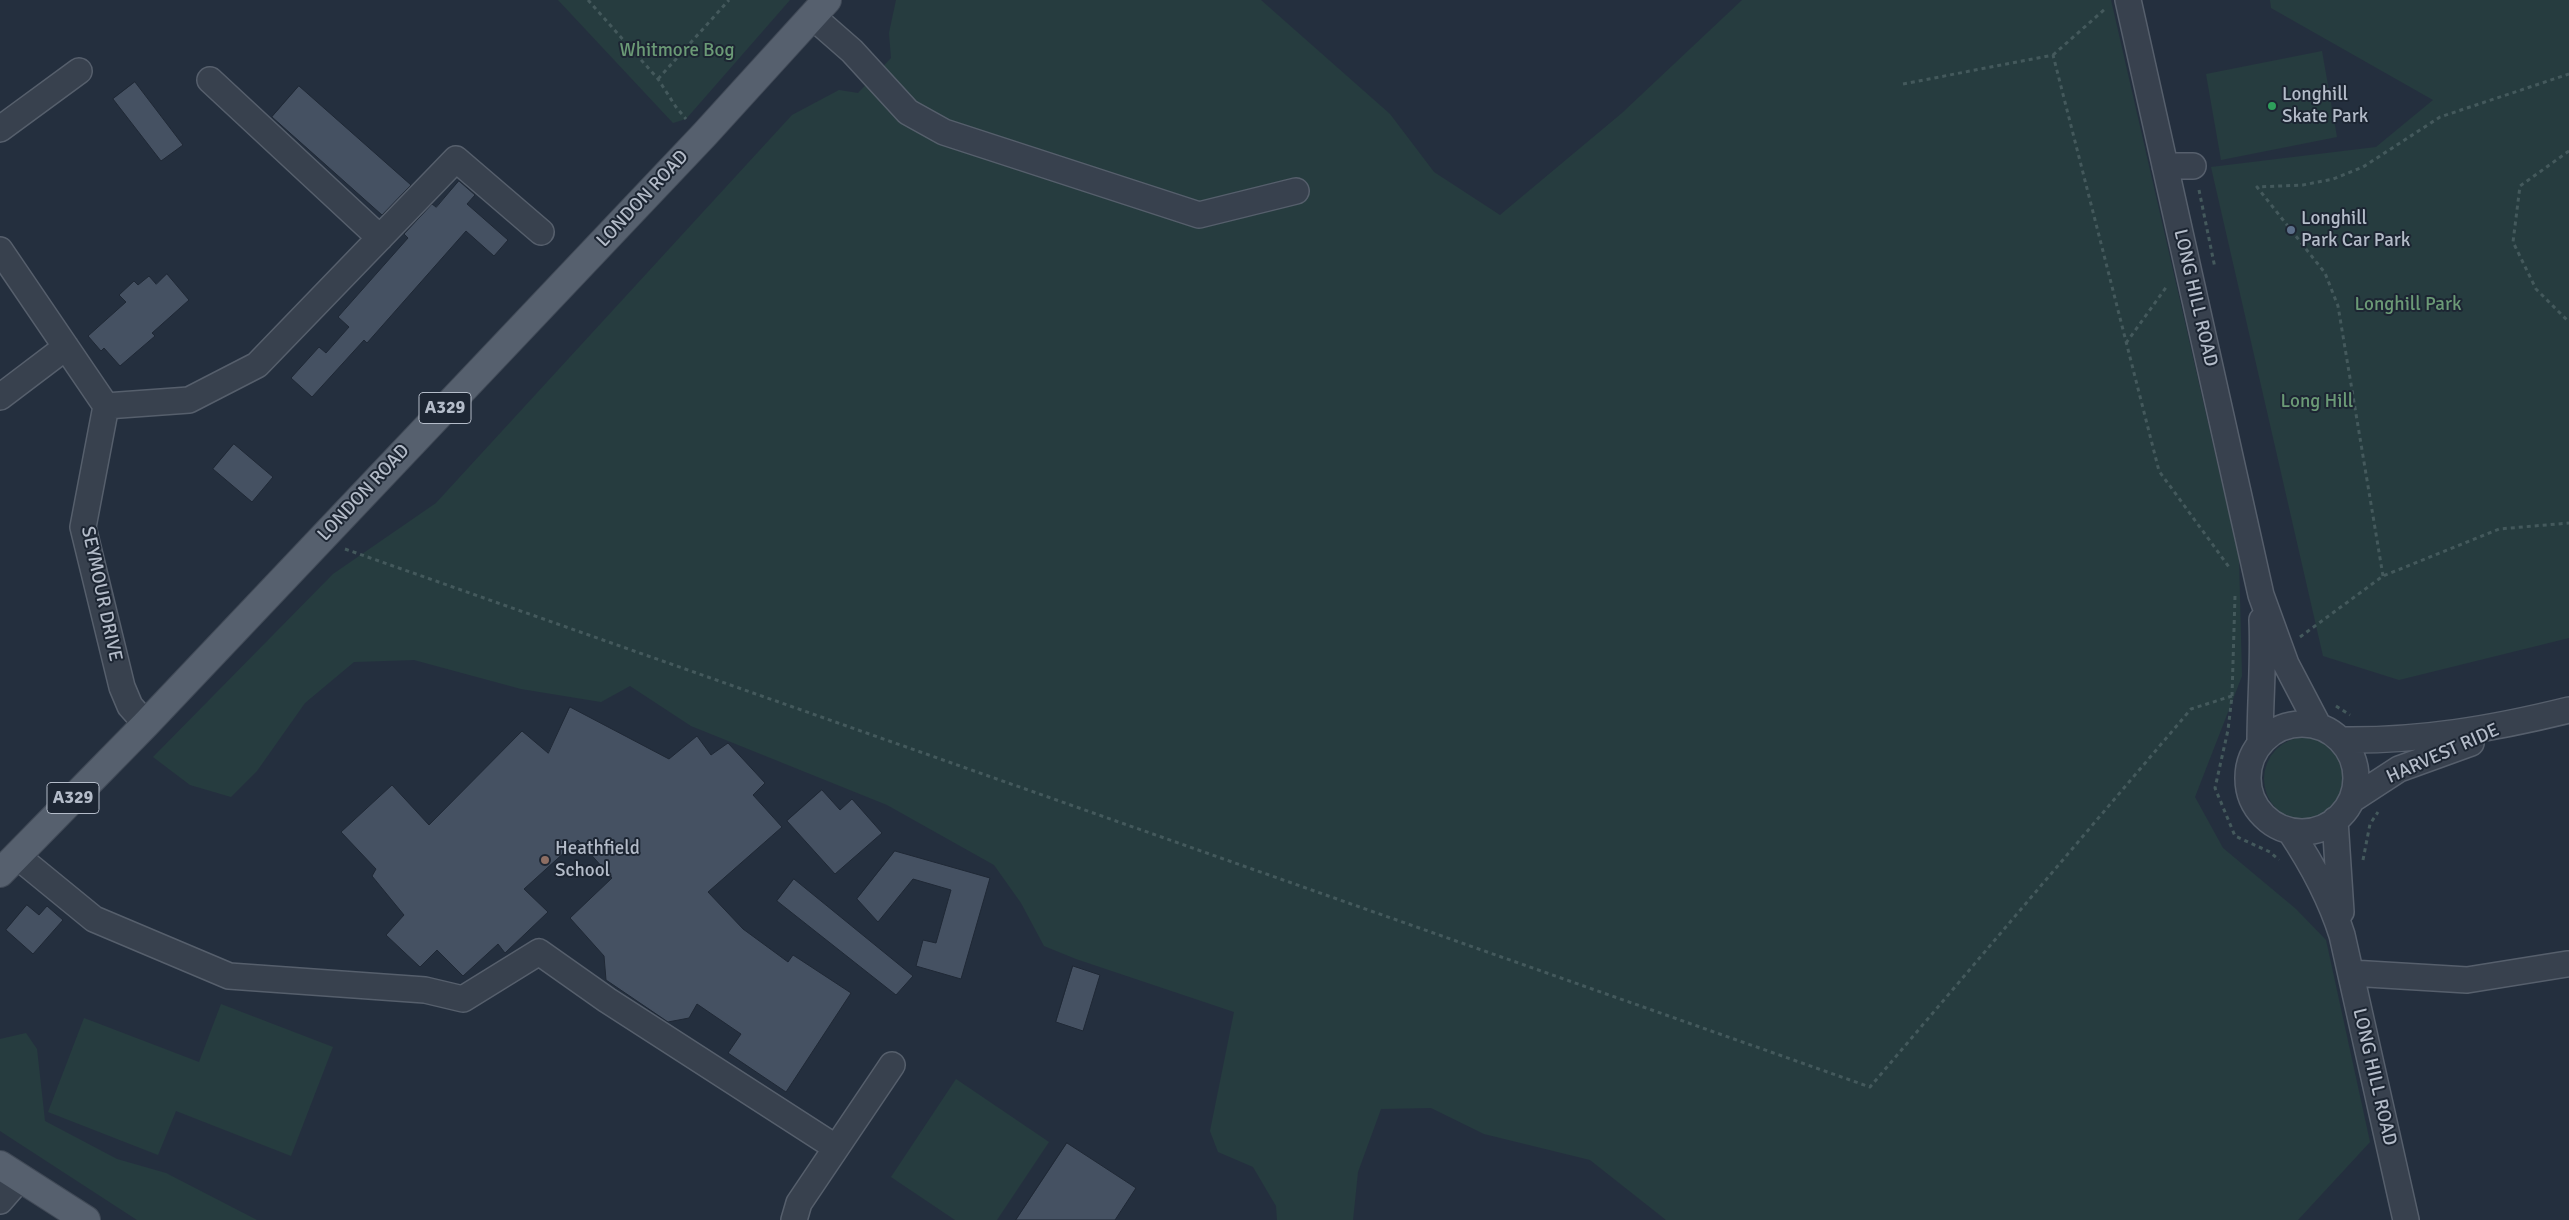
<!DOCTYPE html>
<style>
body{margin:0}
canvas{display:block;background:#242f3e}
</style>
<canvas width="2569" height="1220"></canvas>
<script>
const context = document.querySelector('canvas').getContext('2d');
context.lineJoin = 'round';
function fill(path, color) { context.fillStyle = color; context.fill(path, 'evenodd'); }
function strokePath(path, color, width, dash) { context.strokeStyle = color; context.lineWidth = width; context.lineCap = dash ? 'butt' : 'round'; context.setLineDash(dash || []); context.stroke(path); }
function drawText(font, color, halo, rows, align = 'center') {
  context.font = font + ' Signika,sans-serif'; context.lineWidth = 4; context.setLineDash([]); context.textBaseline = 'middle'; context.strokeStyle = halo; context.fillStyle = color; for (const [text, x, y, turn = 0] of rows) {
    context.save(); context.translate(x, y); context.rotate((+turn || 0) * Math.PI / 180); context.textAlign = isNaN(turn) ? turn : align; if (halo) context.strokeText(text, 0, 0); context.fillText(text, 0, 0); context.restore();
  }
}
const green = new Path2D(`
 M 558,0 L 790,0 L 686,119 L 673,123 Z
 M 896,0 L 1261,0 L 1390,114 L 1434,172 L 1500,215 L 1622,113 L 1742,0 L 2111,0 L 2239,558 L 2242,676 L 2195,797 L 2223,848 L 2296,909 L 2326,940 L 2370,1142 L 2298,1220 L 1666,1220 L 1590,1160 L 1484,1134 L 1431,1108 L 1381,1109 L 1358,1172 L 1353,1220 L 1277,1220 L 1276,1206 L 1253,1167 L 1218,1152 L 1210,1131 L 1234,1012 L 1076,959 L 1044,946 L 1021,903 L 994,865 L 887,805 L 691,726 L 630,686 L 601,702 L 521,689 L 414,660 L 354,662 L 305,703 L 257,771 L 231,797 L 190,785 L 153,757 L 333,574 L 436,503 L 792,115 L 839,90 L 858,93 L 891,58 L 889,33 Z
 M 2270,0 L 2569,0 L 2569,638 L 2399,680 L 2323,656 L 2211,167 L 2376,147 L 2433,100 L 2271,8 Z
 M 2322,51 L 2337,137 L 2221,160 L 2206,74 Z
 M2264 779a42 42 0 1 1 84 0a42 42 0 1 1-84 0Z
 M 221,1004 L 333,1047 L 291,1156 L 176,1111 L 158,1155 L 48,1112 L 84,1018 L 199,1062 Z
 M 26,1033 L 37,1049 L 45,1121 L 117,1159 L 166,1173 L 257,1220 L 137,1220 L 0,1131 L 0,1039 Z
 M 956,1079 L 1049,1142 L 997,1220 L 955,1220 L 891,1177 Z`);
const building = new Path2D(`
 M 135,82 L 183,145 L 161,161 L 113,99 Z
 M 299,86 L 411,185 L 382,215 L 272,117 Z
 M 459,181 L 475,195 L 467,204 L 508,240 L 494,256 L 466,231 L 367,343 L 364,340 L 312,397 L 291,378 L 319,347 L 326,353 L 349,327 L 338,317 L 408,238 L 404,234 L 432,204 L 436,207 Z
 M 167,274 L 189,300 L 152,333 L 155,336 L 120,366 L 104,348 L 101,351 L 88,336 L 126,302 L 119,295 L 134,281 L 138,285 L 149,276 L 156,284 Z
 M 234,444 L 273,477 L 252,502 L 213,469 Z
 M 570,707 L 669,759 L 697,736 L 711,755 L 728,743 L 765,783 L 753,795 L 782,827 L 708,892 L 743,929 L 788,962 L 793,955 L 851,993 L 786,1092 L 728,1053 L 741,1034 L 697,1004 L 689,1018 L 668,1022 L 606,980 L 604,956 L 570,918 L 612,878 L 578,840 L 524,889 L 548,912 L 505,953 L 498,944 L 463,976 L 437,950 L 420,967 L 386,935 L 404,915 L 372,876 L 376,869 L 341,832 L 392,785 L 429,825 L 522,731 L 548,753 Z
 M 822,790 L 840,810 L 852,799 L 882,833 L 835,874 L 787,821 Z
 M 895,851 L 990,878 L 961,979 L 916,966 L 923,940 L 936,943 L 951,890 L 913,879 L 878,922 L 857,899 Z
 M 794,879 L 913,976 L 896,995 L 777,901 Z
 M 27,905 L 39,915 L 47,906 L 63,920 L 33,954 L 6,930 Z
 M 1073,966 L 1100,975 L 1083,1031 L 1056,1022 Z
 M 1067,1143 L 1136,1188 L 1115,1220 L 1016,1220 Z`);
const path = new Path2D(`
 M 588,0 L 658,79 L 676,107 L 686,119
 M 2053,55 L 2105,9
 M 658,79 L 729,0
 M 1903,84 L 2053,55 L 2159,471 L 2229,567
 M 2569,151 L 2520,186 L 2513,242 L 2536,289 L 2569,322
 M 2199,190 L 2215,268
 M 2126,343 L 2167,286
 M 345,549 L 1870,1087 L 2191,709 L 2232,696
 M 2383,576 L 2338,306 L 2325,273 L 2257,187 L 2303,185 L 2333,179 L 2363,167 L 2440,117 L 2569,74
 M 2235,596 L 2232,696 L 2228,730 L 2215,788 L 2235,836 L 2270,852 L 2279,860
 M 2300,637 L 2383,576 L 2499,529 L 2569,523
 M 2336,706 L 2350,715
 M 2363,860 L 2370,824 L 2378,812`);
const minor = new Path2D(`
 M 2128,0 L 2261,595 L 2286,664 L 2318,725
 M 812,16 L 852,51 L 908,112 L 944,132 L 1199,215 L 1296,191
 M 210,80 L 380,238
 M 0,129 L 79,71
 M 2165,166 L 2193,166
 M 0,250 L 106,406 L 83,527 L 122,687 L 130,706 L 146,724
 M 0,397 L 66,347
 M 106,406 L 189,400 L 257,365 L 456,159 L 541,232
 M2248 778a54 54 0 1 1 108 0a54 54 0 1 1-108 0Z
 M 2342,740 C 2421,741 2492,729 2569,710
 M 2260,744 C 2260,702 2264,661 2262,620
 M 2353,799 L 2399,769 L 2471,743
 M 2335,820 L 2341,912
 M 2290,831 C 2312,864 2330,897 2342,935 L 2406,1220
 M 17,856 L 94,919 L 229,976 L 425,990 L 463,999 L 539,952 L 607,1000 L 835,1147
 M 2351,973 L 2467,980 L 2567,964
 M 0,1201 L 20,1178
 M 794,1220 L 799,1203 L 892,1065`);
const major = new Path2D(`
 M 0,873 L 146,724 L 705,134 L 827,0
 M 0,1165 L 86,1220`);
const markers = [
 [2272,106,5,"#2e9e5b"],
 [2291,230,5,"#5c6f8a"],
 [545,860,5,"#8d6e63"]
];
const shields = [
 [445,408,52],
 [73,798,52]
];
const shieldNames = [
 ["A329",445,408],
 ["A329",73,798]
];
const parkNames = [
 ["Whitmore Bog",677,51],
 ["Longhill Park",2408,305],
 ["Long Hill",2317,402]
];
const poiNames = [
 ["Longhill",2282,95],
 ["Skate Park",2282,117],
 ["Longhill",2301,219],
 ["Park Car Park",2301,241],
 ["Heathfield",555,849],
 ["School",555,871]
];
const streetNames = [
 ["LONDON ROAD",643,199,-47],
 ["LONG HILL ROAD",2195,298,77],
 ["LONDON ROAD",364,493,-47],
 ["SEYMOUR DRIVE",101,594,78],
 ["HARVEST RIDE",2443,754,-24],
 ["LONG HILL ROAD",2374,1077,77]
];
fill(green, '#263c3f');
fill(building, '#455162');
strokePath(building, '#1f2835', 1);
strokePath(minor, '#565f6c', 28);
strokePath(major, '#414a57', 30);
strokePath(path, '#44595c', 3, [4, 4]);
strokePath(minor, '#38414e', 25);
strokePath(major, '#56606e', 28);
for (const [x, y, r, color] of markers) { const dot = new Path2D(); dot.arc(x, y, r, 0, 2 * Math.PI); context.fillStyle = color; context.fill(dot); strokePath(dot, '#1d2633', 2); }
for (const [x, y, w] of shields) { const box = new Path2D(); box.roundRect(x - w / 2, y - 15.5, w, 31, 4); context.fillStyle = '#1d2633'; context.fill(box); strokePath(box, '#b4bcc9', 1); }
drawText('bold 18px', '#b4bcc9', null, shieldNames);
drawText('19px', '#6b9a76', '#1d2633', parkNames);
drawText('19px', '#b4bcc9', '#1d2633', poiNames, 'left');
drawText('19px', '#b4bcc9', '#1d2633', streetNames);
</script>
